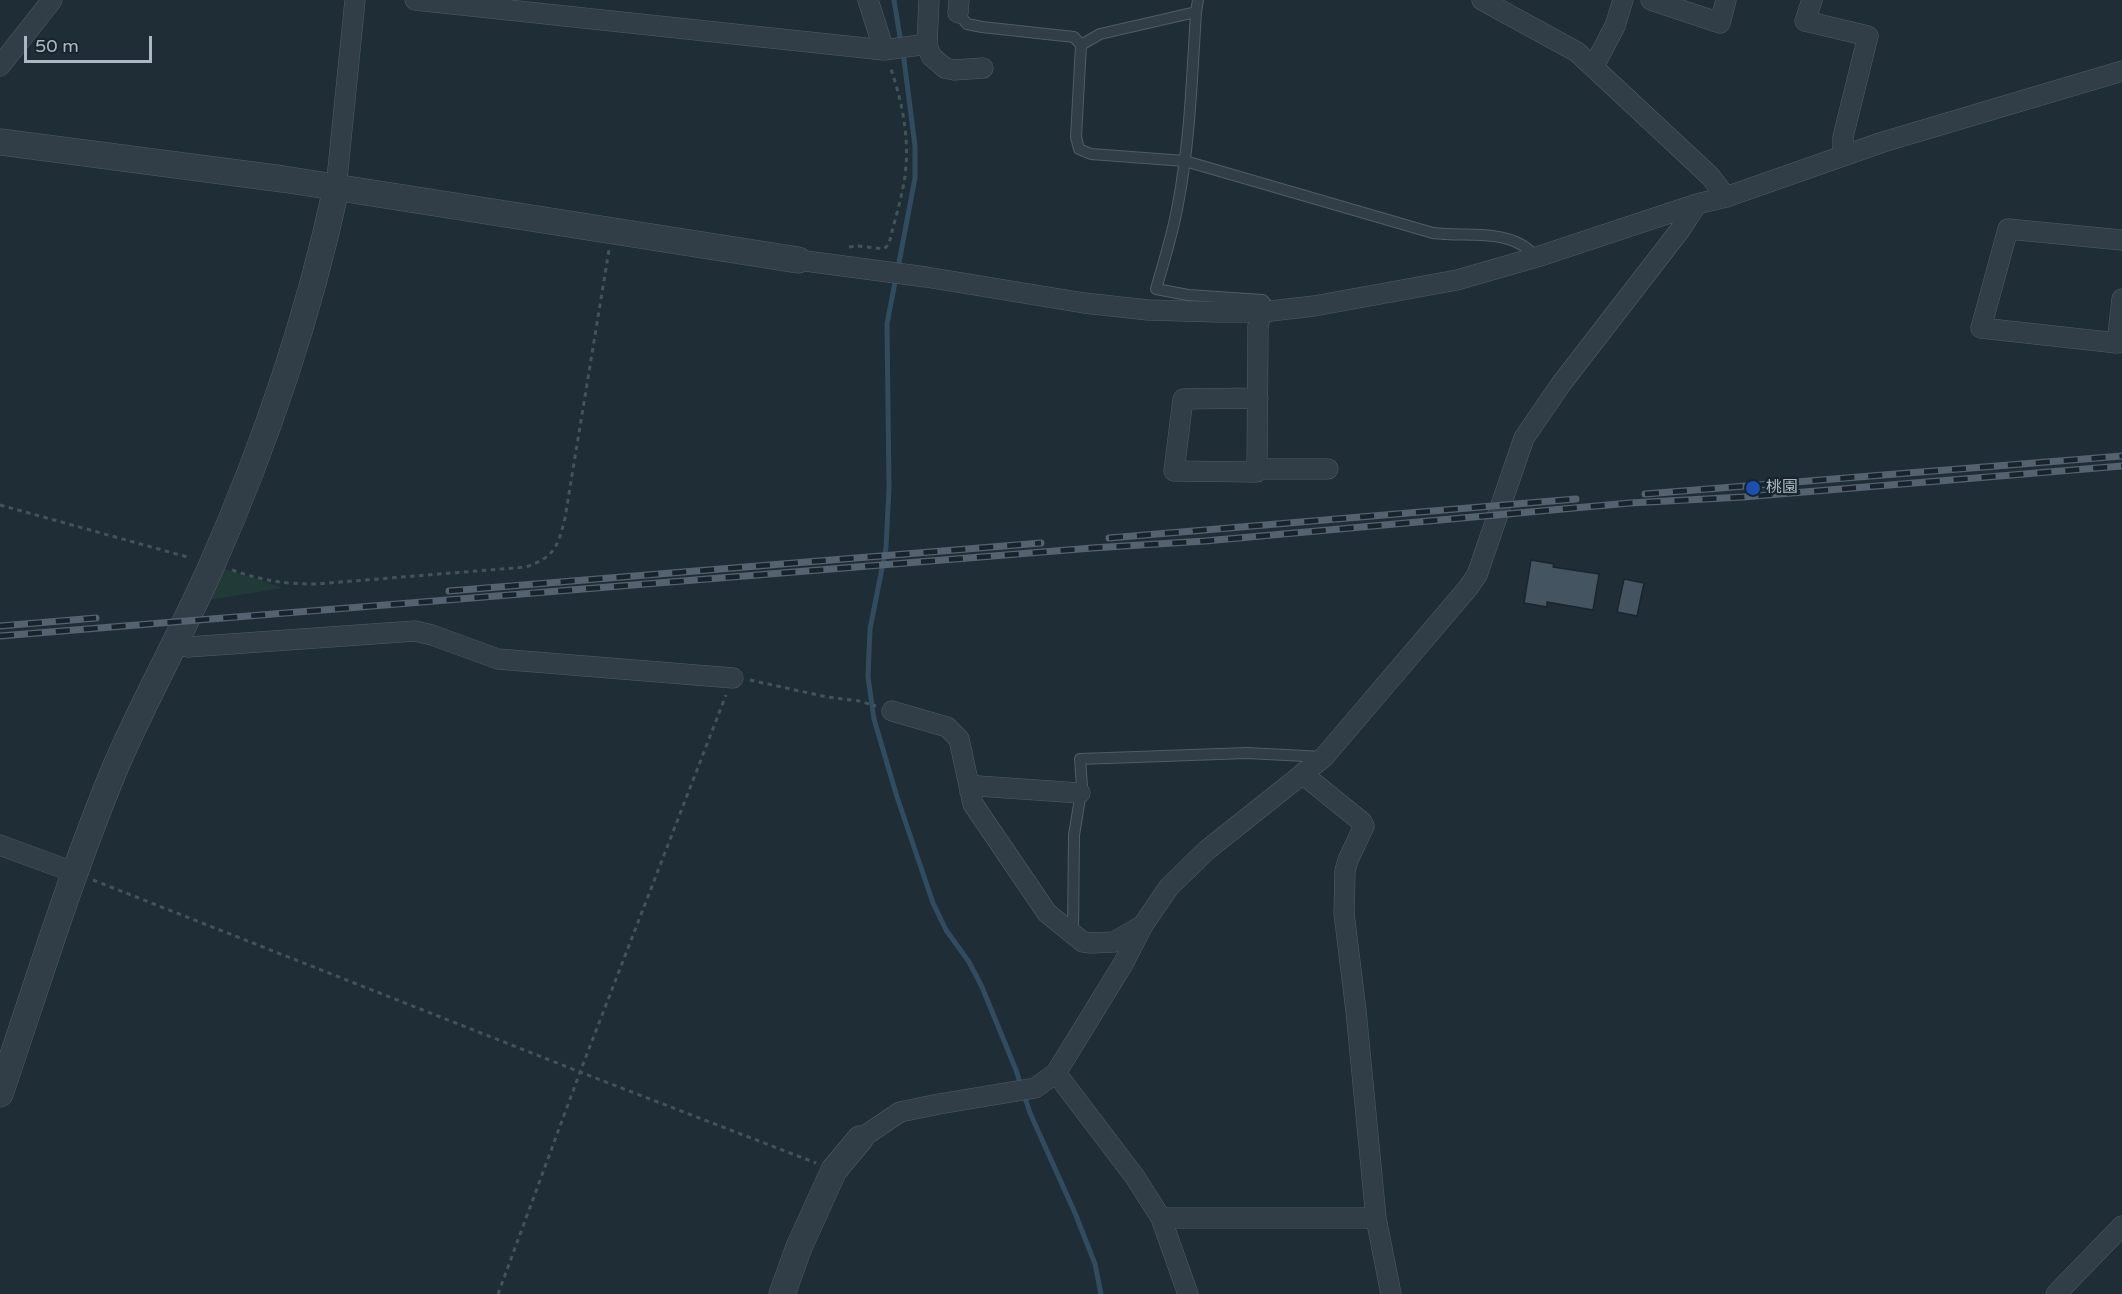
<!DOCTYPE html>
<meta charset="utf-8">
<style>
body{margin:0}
#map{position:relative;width:2122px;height:1294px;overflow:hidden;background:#1f2d37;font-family:"Varela Round",sans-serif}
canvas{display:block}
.scale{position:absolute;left:24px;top:36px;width:128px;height:27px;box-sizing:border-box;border:3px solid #acb9c5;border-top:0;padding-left:8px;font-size:18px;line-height:21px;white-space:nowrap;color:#acb9c5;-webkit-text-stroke:4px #18232c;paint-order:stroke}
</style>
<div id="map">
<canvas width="2122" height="1294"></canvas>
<div class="scale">50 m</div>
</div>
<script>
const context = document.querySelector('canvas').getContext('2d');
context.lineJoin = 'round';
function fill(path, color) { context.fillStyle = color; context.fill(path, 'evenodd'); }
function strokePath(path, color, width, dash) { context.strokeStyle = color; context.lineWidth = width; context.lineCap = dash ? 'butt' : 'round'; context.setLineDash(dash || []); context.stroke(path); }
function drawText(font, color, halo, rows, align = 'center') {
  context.font = font + ' "Varela Round","Noto Sans JP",sans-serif'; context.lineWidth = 4.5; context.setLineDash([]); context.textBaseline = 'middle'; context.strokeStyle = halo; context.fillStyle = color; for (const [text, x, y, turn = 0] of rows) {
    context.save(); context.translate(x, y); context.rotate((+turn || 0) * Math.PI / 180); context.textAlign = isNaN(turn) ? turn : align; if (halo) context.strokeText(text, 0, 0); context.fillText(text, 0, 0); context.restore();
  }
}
const green = new Path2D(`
 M 220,567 L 283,588 L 203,601 Z`);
const stream = new Path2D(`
 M 894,0 L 901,43
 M 898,268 L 915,178 L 915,146 L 903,52
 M 896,277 L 887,324 L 889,488 L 886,548 L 870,629 L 868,677 L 874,719 L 897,797 L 933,903 L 946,930 L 969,962 L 982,987 L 1016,1070 L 1030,1113 L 1075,1213 L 1095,1264 L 1101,1294`);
const building = new Path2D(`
 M 1531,560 L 1554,564 L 1553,567 L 1599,574 L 1593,610 L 1547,602 L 1547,607 L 1524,603 Z
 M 1624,579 L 1644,583 L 1637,616 L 1617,612 Z`);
const path = new Path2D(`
 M 849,247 L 858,246 L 884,249 L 889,244 C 894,222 902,198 905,176 C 910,138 902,101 890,66
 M 0,505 L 191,558
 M 232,570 C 265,581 282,584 316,584 L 526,567 C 555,557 558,546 565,518 L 609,250
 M 750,680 L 827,697 L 859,701 L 876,706
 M 93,880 L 580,1072 L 816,1163
 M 498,1294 L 580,1072 L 726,695`);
const service = new Path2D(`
 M 1196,12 L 1198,0
 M 958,13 L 967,24 L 982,27 L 1074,37 L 1081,45 L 1076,137 L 1079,149 L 1091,154 L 1185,161 L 1433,233 C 1462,237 1496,230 1522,245 C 1527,248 1532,253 1537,257
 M 1081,45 L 1100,34 L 1196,12 C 1192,77 1190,141 1178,204 C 1173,233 1164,261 1156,289 L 1188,295 L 1263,300 L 1271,310
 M 1073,934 L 1074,835 L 1082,786 L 1080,759 L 1247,753 L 1324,757`);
const minor = new Path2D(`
 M 415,0 L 884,50 L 927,44
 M 868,0 L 884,50
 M 929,0 L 927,44 L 931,56 L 945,68 L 954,70 L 983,68
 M 1482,0 L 1577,52 L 1710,176 L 1726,197
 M 1651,0 L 1720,23 L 1726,0
 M 1812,0 L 1805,21 L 1868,36 L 1843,137 L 1843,156
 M 958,13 L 959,0
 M 0,66 L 52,0
 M 1594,66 L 1615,26 L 1623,0
 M 336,189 L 355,0
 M 2122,240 L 2008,229 L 1981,328 L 2117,343 L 2122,299
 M 798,260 L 926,277 L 1084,303 L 1148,310 L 1217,312 L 1262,312 L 1314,306 L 1457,280 L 1537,257 L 1697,204 L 1726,197 L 1883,142 L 2122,71
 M 1258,398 L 1183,399 L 1174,471 L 1257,472 L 1258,326 L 1262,312
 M 1257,469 L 1328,469
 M 174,644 L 188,647 L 415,631 L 432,635 L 498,659 L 733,678
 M 892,711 L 947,727 L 959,739 L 973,804 L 1047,913 L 1083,942 L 1091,943 L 1114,942 L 1143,925
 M 1304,772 L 1310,780 L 1362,822 L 1364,826 L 1348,860 L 1345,871 L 1344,913 L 1356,1011 L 1376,1218 L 1391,1294
 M 970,792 L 978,786 L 1080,793
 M 0,845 L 76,873
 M 1056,1073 L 1135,1177 L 1161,1218 L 1188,1294
 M 860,1139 L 900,1112 L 939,1104 L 1035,1088 L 1056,1073 L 1123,964 L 1143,925 L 1169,887 L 1207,850 L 1324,757 L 1468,588 L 1477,575 L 1524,438 L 1561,384 L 1680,230 L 1697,204
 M 1161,1218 L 1376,1218
 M 2056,1294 L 2122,1226`);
const tertiary = new Path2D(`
 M 0,142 L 283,179 L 798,260
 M 0,1094 C 37,985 71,874 115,768 C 144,700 181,635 211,567 C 265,445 308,319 336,189
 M 782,1294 L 799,1247 L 834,1170 L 860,1139`);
const rail = new Path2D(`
 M 1645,494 L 2122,456
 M 1109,538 L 1576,499
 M 449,591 L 1041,543
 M 0,626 L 96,618
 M 0,636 L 1092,548 L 1205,541 L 1630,503 L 1743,497 L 2122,466`);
const markers = [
 [1753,488,8,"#1a4fb4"]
];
const poiNames = [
 ["桃園",1766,488]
];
fill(green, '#213a38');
strokePath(stream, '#314b5f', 5);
fill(building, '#445561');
strokePath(building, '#1a252e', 1.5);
strokePath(service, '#505c66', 12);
strokePath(minor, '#505c66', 21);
strokePath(tertiary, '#505c66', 27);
strokePath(path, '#405656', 3, [4.5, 4.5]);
strokePath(service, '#323e47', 10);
strokePath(minor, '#323e47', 20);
strokePath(tertiary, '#323e47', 26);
strokePath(rail, '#54636f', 7);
strokePath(rail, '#18232c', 4.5, [14]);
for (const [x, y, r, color] of markers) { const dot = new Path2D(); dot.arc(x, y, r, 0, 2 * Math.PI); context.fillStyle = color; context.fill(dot); strokePath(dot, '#18232c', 2); }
drawText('16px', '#acb9c5', '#18232c', poiNames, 'left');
</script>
